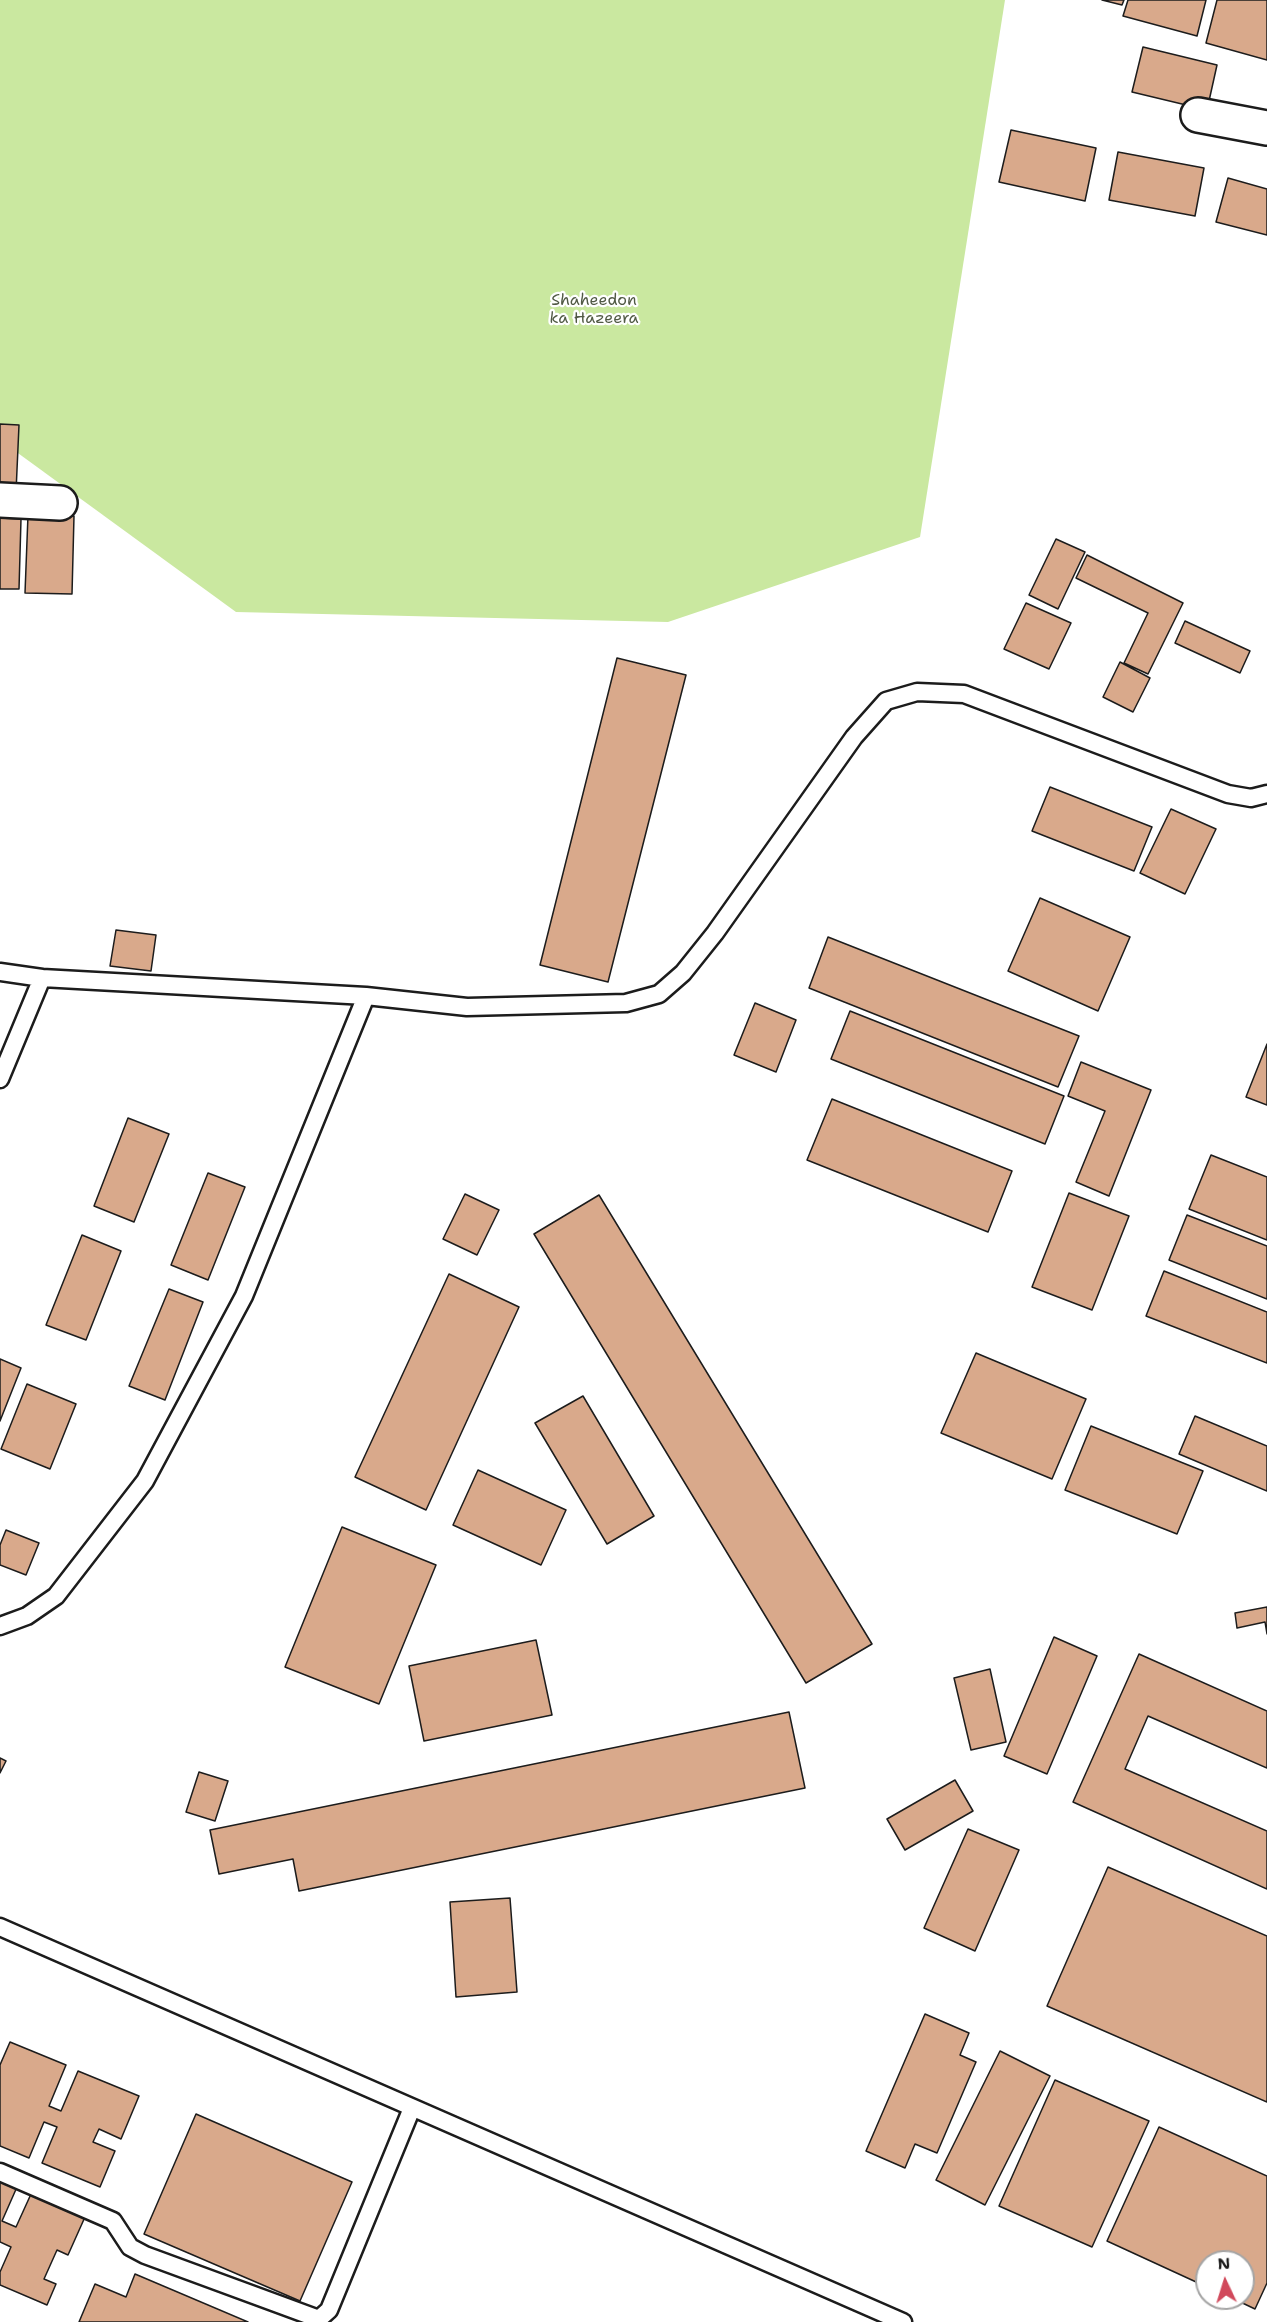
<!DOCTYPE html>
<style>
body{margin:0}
#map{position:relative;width:1267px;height:2322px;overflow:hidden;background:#fff;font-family:"Shantell Sans",sans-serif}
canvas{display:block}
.north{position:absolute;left:1195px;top:2250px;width:60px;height:60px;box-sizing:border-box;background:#fff;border:2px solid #a4a4a4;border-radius:50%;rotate:356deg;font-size:16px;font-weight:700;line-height:24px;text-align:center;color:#1c1c1c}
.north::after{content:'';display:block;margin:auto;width:21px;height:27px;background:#d1495b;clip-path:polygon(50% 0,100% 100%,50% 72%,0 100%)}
</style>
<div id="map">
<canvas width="1267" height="2322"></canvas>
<div class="north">N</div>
</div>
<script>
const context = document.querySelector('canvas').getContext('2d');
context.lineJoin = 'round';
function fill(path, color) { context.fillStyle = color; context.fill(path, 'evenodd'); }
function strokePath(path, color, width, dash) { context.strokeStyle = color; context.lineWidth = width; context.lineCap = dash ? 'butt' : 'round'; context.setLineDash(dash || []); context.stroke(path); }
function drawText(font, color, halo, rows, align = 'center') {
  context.font = font + ' "Shantell Sans",sans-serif'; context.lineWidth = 4.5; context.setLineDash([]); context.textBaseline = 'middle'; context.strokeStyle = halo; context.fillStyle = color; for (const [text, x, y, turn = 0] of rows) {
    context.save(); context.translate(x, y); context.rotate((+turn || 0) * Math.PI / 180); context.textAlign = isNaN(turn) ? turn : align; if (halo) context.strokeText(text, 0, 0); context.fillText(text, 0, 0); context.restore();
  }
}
const green = new Path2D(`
 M 0,0 L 1005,0 L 920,537 L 668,622 L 236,612 L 0,440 Z`);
const building = new Path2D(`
 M 1102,0 L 1124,0 L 1122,5 Z
 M 1128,0 L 1206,0 L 1197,36 L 1123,16 Z
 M 1217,0 L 1267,0 L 1267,60 L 1206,43 Z
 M 1143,47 L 1217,65 L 1207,110 L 1132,92 Z
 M 1011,130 L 1096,148 L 1085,201 L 999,182 Z
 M 1118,152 L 1204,168 L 1195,216 L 1109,200 Z
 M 1228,178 L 1267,189 L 1267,235 L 1216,222 Z
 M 0,424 L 19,425 L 16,492 L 0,491 Z
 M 28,515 L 74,516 L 72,594 L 25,593 Z
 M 0,518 L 21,519 L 19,589 L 0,589 Z
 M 1056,539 L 1085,552 L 1058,609 L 1029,595 Z
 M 1087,555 L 1183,603 L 1148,674 L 1124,663 L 1148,613 L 1076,578 Z
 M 1026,603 L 1071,623 L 1049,669 L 1004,649 Z
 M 1185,621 L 1250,651 L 1240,673 L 1175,643 Z
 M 617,658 L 686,675 L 608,982 L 540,965 Z
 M 1120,662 L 1150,678 L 1133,712 L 1103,697 Z
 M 1050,787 L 1152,827 L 1134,871 L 1032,831 Z
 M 1171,809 L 1216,829 L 1185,894 L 1140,873 Z
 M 1040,898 L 1130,937 L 1098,1011 L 1008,971 Z
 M 116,930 L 156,935 L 151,971 L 110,966 Z
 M 828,937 L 1079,1036 L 1058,1087 L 809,988 Z
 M 755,1003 L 796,1020 L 776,1072 L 734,1055 Z
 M 850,1011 L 1064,1096 L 1045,1144 L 831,1059 Z
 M 1267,1044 L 1267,1105 L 1246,1097 Z
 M 1081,1062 L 1151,1090 L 1109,1196 L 1076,1182 L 1105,1111 L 1068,1096 Z
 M 832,1099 L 1012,1171 L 988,1232 L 807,1160 Z
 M 128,1118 L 169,1134 L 134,1222 L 94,1206 Z
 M 1211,1155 L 1267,1177 L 1267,1240 L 1189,1209 Z
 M 208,1173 L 245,1187 L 208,1280 L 171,1265 Z
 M 1069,1193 L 1129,1216 L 1092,1310 L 1032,1287 Z
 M 465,1194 L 499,1210 L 477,1255 L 443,1239 Z
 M 599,1195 L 872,1644 L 806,1683 L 534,1234 Z
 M 1187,1215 L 1267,1246 L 1267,1299 L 1169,1260 Z
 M 82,1235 L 121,1251 L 86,1340 L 46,1325 Z
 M 1164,1271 L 1267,1312 L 1267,1363 L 1146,1316 Z
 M 449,1274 L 519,1307 L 426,1510 L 355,1477 Z
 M 169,1289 L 203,1302 L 165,1400 L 129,1386 Z
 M 976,1353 L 1086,1399 L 1052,1479 L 941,1433 Z
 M 0,1359 L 21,1368 L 0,1421 Z
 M 27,1384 L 76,1404 L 50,1469 L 1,1449 Z
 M 583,1396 L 654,1516 L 607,1544 L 535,1423 Z
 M 1195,1416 L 1267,1446 L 1267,1491 L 1179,1454 Z
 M 1091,1426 L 1203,1471 L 1177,1534 L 1065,1490 Z
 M 478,1470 L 566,1510 L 541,1565 L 453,1525 Z
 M 342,1527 L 436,1565 L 379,1704 L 285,1667 Z
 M 6,1530 L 39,1543 L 26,1575 L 0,1565 L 0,1545 Z
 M 1267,1607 L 1267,1634 L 1265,1622 L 1237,1628 L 1235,1613 Z
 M 1054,1637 L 1097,1656 L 1047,1774 L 1004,1756 Z
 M 536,1640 L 552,1715 L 424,1741 L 409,1666 Z
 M 1139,1654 L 1267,1711 L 1267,1768 L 1148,1716 L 1125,1769 L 1267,1831 L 1267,1889 L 1073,1802 Z
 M 990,1669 L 1006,1742 L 971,1750 L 954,1678 Z
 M 789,1712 L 805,1788 L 299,1891 L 293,1859 L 219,1874 L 210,1830 Z
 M 0,1758 L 6,1761 L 0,1773 Z
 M 199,1772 L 228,1781 L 215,1821 L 186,1812 Z
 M 955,1780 L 973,1811 L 905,1850 L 887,1819 Z
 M 968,1829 L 1019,1850 L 975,1951 L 924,1928 Z
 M 1108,1867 L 1267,1936 L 1267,2102 L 1047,2006 Z
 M 510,1898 L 517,1992 L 456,1997 L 450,1902 Z
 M 925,2014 L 969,2033 L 960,2055 L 976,2062 L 937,2153 L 915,2144 L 905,2168 L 866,2151 Z
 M 10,2042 L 66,2065 L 49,2106 L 61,2111 L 78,2071 L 139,2096 L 121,2139 L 99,2129 L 93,2142 L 115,2151 L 100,2187 L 42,2163 L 57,2127 L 44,2122 L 29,2158 L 0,2146 L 0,2065 Z
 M 1000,2051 L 1050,2076 L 985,2205 L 936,2180 Z
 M 1055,2080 L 1149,2121 L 1092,2247 L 999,2206 Z
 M 196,2114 L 352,2182 L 300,2301 L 144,2234 Z
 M 1159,2127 L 1267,2176 L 1267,2283 L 1255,2309 L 1232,2298 L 1243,2298 L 1243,2262 L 1207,2262 L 1207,2287 L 1107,2241 Z
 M 0,2180 L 17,2187 L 2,2221 L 16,2227 L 31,2194 L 85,2217 L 68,2255 L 57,2250 L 44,2279 L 56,2284 L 47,2305 L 0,2285 L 0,2272 L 11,2247 L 0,2242 Z
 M 135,2274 L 248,2322 L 79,2322 L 95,2284 L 126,2297 Z`);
const lane = new Path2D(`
 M 0,972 L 42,978
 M 0,1079 L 42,978 L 366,996 L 467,1007 L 626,1003 L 659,994 L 683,973 L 715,933 L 854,737 L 886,701 L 917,692 L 964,694 L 1228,794 L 1251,798 L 1267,794
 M 0,1626 L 27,1616 L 56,1596 L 145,1481 L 244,1296 L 366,996
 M 0,1927 L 903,2322
 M 0,2172 L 113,2221 L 130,2247 L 145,2255 L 319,2319 L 329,2310 L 412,2108`);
const street = new Path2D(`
 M 1198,115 L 1267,128
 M 0,500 L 60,503`);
const parkNames = [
 ["Shaheedon",594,301],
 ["ka Hazeera",594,319]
];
fill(green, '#cae8a0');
fill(building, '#d9a98b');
strokePath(building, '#1c1c1c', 1.5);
strokePath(lane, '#1c1c1c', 21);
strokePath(street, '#1c1c1c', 38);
strokePath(lane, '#fff', 16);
strokePath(street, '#fff', 33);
drawText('16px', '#505944', '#fff', parkNames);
</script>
